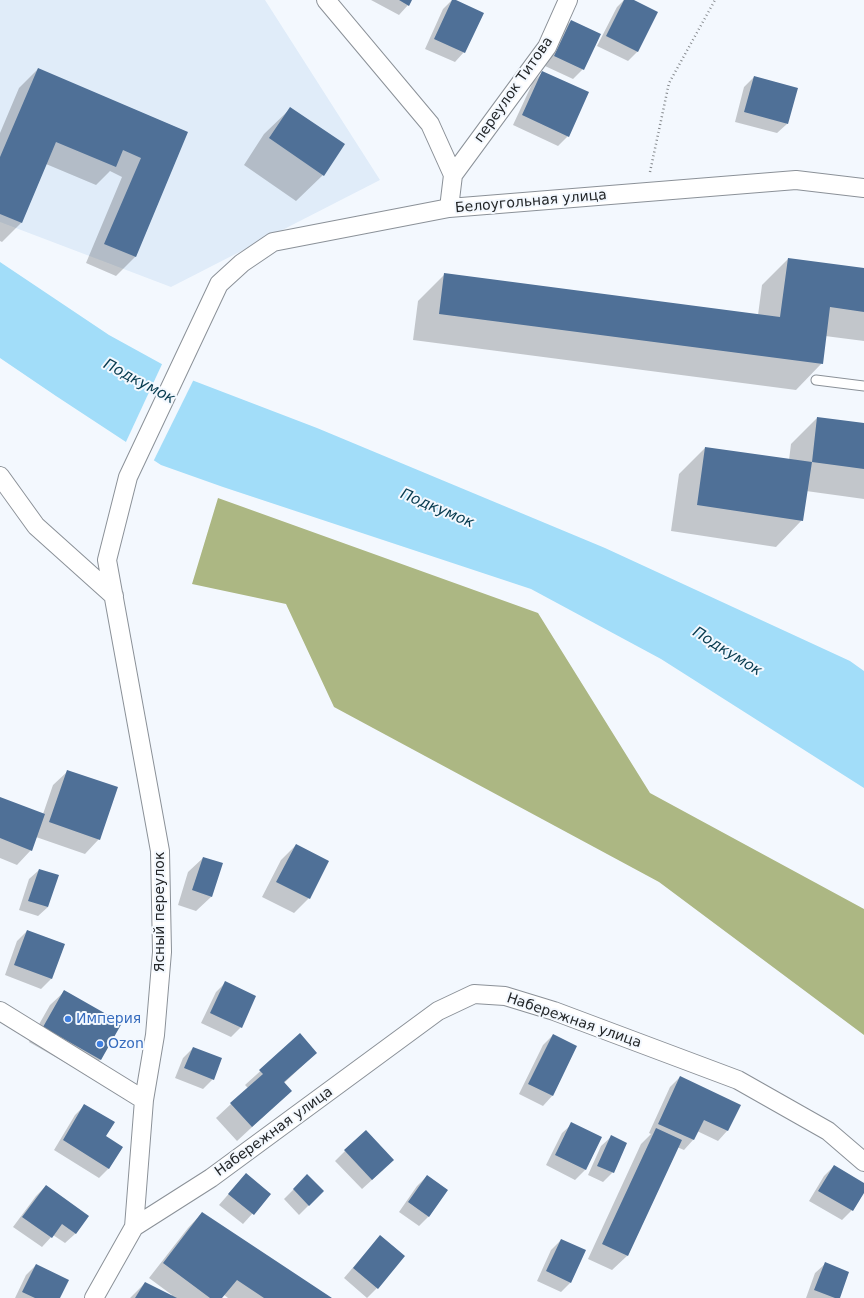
<!DOCTYPE html>
<meta charset="utf-8">
<style>
body{margin:0}
canvas{display:block;background:#f3f8fe}
</style>
<canvas width="864" height="1298"></canvas>
<script>
const context = document.querySelector('canvas').getContext('2d');
context.lineJoin = 'round';
function fill(path, color) { context.fillStyle = color; context.fill(path, 'evenodd'); }
function strokePath(path, color, width, dash) { context.strokeStyle = color; context.lineWidth = width; context.lineCap = dash ? 'butt' : 'round'; context.setLineDash(dash || []); context.stroke(path); }
function drawText(font, color, halo, rows, align = 'center') {
  context.font = font + ' "DejaVu Sans",sans-serif'; context.lineWidth = 4; context.setLineDash([]); context.textBaseline = 'middle'; context.strokeStyle = halo; context.fillStyle = color; for (const [text, x, y, turn = 0] of rows) {
    context.save(); context.translate(x, y); context.rotate((+turn || 0) * Math.PI / 180); context.textAlign = isNaN(turn) ? turn : align; if (halo) context.strokeText(text, 0, 0); context.fillText(text, 0, 0); context.restore();
  }
}
const built = new Path2D(`
 M 0,0 L 265,0 L 380,180 L 171,287 L 0,222 Z`);
const forest = new Path2D(`
 M 218,498 L 538,613 L 650,793 L 864,909 L 864,1035 L 659,882 L 334,707 L 286,604 L 192,584 Z`);
const water = new Path2D(`
 M 0,262 L 109,335 L 189,379 L 317,428 L 605,548 L 850,661 L 864,671 L 864,788 L 661,659 L 531,589 L 223,487 L 161,465 L 56,396 L 0,358 Z`);
const pier = new Path2D(`
 M 163,362 L 194,379 L 153,462 L 125,444 Z`);
const shadow = new Path2D(`
 M 371,0 L 411,0 L 408,5 L 399,15 Z
 M 452,0 L 454,0 L 464,52 L 455,62 L 425,49 L 443,9 Z
 M 624,0 L 631,0 L 638,51 L 628,61 L 597,46 L 617,7 Z
 M 571,21 L 583,69 L 573,79 L 545,66 L 562,30 Z
 M 38,69 L 187,132 L 135,257 L 116,276 L 86,263 L 122,177 L 110,171 L 96,185 L 46,164 L 21,223 L 2,242 L 0,241 L 0,133 L 19,88 Z
 M 543,72 L 568,136 L 558,146 L 513,125 L 533,82 Z
 M 754,77 L 787,124 L 777,133 L 735,122 L 744,87 Z
 M 291,108 L 323,175 L 296,201 L 244,165 L 264,134 Z
 M 788,259 L 864,269 L 864,341 L 825,336 L 822,363 L 796,390 L 413,340 L 418,301 L 445,274 L 758,315 L 762,285 Z
 M 817,418 L 864,424 L 864,499 L 806,491 L 802,520 L 776,547 L 671,531 L 679,474 L 705,448 L 789,460 L 791,444 Z
 M 68,771 L 99,839 L 85,854 L 36,837 L 31,850 L 17,865 L 0,858 L 0,798 L 43,814 L 53,785 Z
 M 296,845 L 309,898 L 294,913 L 262,897 L 281,860 Z
 M 203,858 L 211,897 L 196,911 L 178,905 L 188,872 Z
 M 39,870 L 48,907 L 38,916 L 19,910 L 29,879 Z
 M 27,931 L 64,944 L 51,979 L 41,989 L 5,975 L 17,941 Z
 M 225,983 L 241,1027 L 231,1037 L 201,1023 L 216,992 Z
 M 65,991 L 121,1024 L 100,1060 L 85,1074 L 29,1042 L 50,1005 Z
 M 300,1035 L 316,1053 L 284,1083 L 291,1091 L 237,1141 L 216,1118 L 248,1088 L 245,1085 Z
 M 553,1035 L 552,1096 L 543,1106 L 519,1094 L 543,1045 Z
 M 193,1048 L 213,1079 L 203,1089 L 175,1078 L 183,1058 Z
 M 680,1077 L 739,1105 L 727,1131 L 718,1141 L 697,1131 L 693,1140 L 684,1150 L 677,1147 L 627,1256 L 612,1270 L 588,1259 L 641,1144 L 651,1134 L 649,1133 L 670,1087 Z
 M 85,1105 L 105,1137 L 109,1168 L 99,1178 L 54,1150 L 75,1115 Z
 M 572,1124 L 601,1138 L 585,1170 L 575,1180 L 546,1165 L 562,1133 Z
 M 611,1137 L 613,1172 L 603,1182 L 588,1175 L 601,1146 Z
 M 345,1151 L 383,1170 L 362,1189 L 335,1161 Z
 M 834,1166 L 864,1185 L 864,1191 L 852,1210 L 842,1220 L 809,1201 L 824,1176 Z
 M 246,1174 L 270,1194 L 243,1224 L 219,1205 Z
 M 307,1176 L 323,1191 L 299,1215 L 284,1199 Z
 M 427,1176 L 429,1216 L 419,1226 L 399,1212 L 417,1186 Z
 M 46,1186 L 88,1216 L 75,1234 L 65,1243 L 53,1235 L 42,1247 L 13,1227 L 36,1196 Z
 M 202,1213 L 330,1298 L 228,1298 L 223,1294 L 220,1298 L 130,1298 L 145,1283 L 172,1296 L 172,1295 L 149,1278 L 188,1228 Z
 M 380,1236 L 377,1288 L 367,1298 L 344,1278 Z
 M 561,1240 L 570,1283 L 561,1292 L 537,1281 L 551,1250 Z
 M 825,1264 L 838,1298 L 806,1298 L 815,1273 Z
 M 36,1265 L 59,1298 L 15,1298 L 26,1275 Z`);
const building = new Path2D(`
 M 399,0 L 412,0 L 409,6 Z
 M 452,0 L 456,0 L 484,13 L 465,53 L 434,39 Z
 M 624,0 L 634,0 L 658,12 L 638,52 L 606,36 Z
 M 571,20 L 601,34 L 584,70 L 554,56 Z
 M 38,68 L 188,132 L 136,257 L 104,244 L 141,158 L 123,150 L 116,167 L 56,142 L 22,223 L 0,214 L 0,157 Z
 M 542,71 L 589,92 L 569,137 L 522,115 Z
 M 754,76 L 798,88 L 788,124 L 744,112 Z
 M 290,107 L 345,144 L 324,176 L 269,138 Z
 M 788,258 L 864,268 L 864,312 L 830,307 L 823,364 L 439,314 L 444,273 L 780,317 Z
 M 817,417 L 864,423 L 864,469 L 812,462 Z
 M 705,447 L 812,462 L 803,521 L 697,505 Z
 M 67,770 L 118,787 L 100,840 L 49,822 Z
 M 0,797 L 45,814 L 32,851 L 0,838 Z
 M 296,844 L 329,861 L 310,899 L 276,882 Z
 M 203,857 L 223,863 L 212,897 L 192,890 Z
 M 39,869 L 59,875 L 48,907 L 28,901 Z
 M 27,930 L 65,944 L 52,979 L 14,965 Z
 M 225,981 L 256,996 L 242,1028 L 210,1013 Z
 M 64,990 L 122,1023 L 101,1060 L 43,1027 Z
 M 300,1033 L 317,1053 L 284,1082 L 292,1091 L 252,1127 L 230,1103 L 263,1074 L 259,1070 Z
 M 553,1034 L 577,1046 L 553,1096 L 528,1084 Z
 M 193,1047 L 222,1058 L 214,1080 L 184,1068 Z
 M 680,1076 L 741,1105 L 728,1131 L 704,1120 L 694,1140 L 658,1124 Z
 M 84,1104 L 115,1122 L 106,1136 L 123,1147 L 109,1169 L 63,1140 Z
 M 571,1122 L 602,1137 L 586,1170 L 555,1155 Z
 M 656,1128 L 682,1140 L 628,1256 L 602,1244 Z
 M 366,1130 L 394,1160 L 372,1180 L 344,1150 Z
 M 611,1135 L 627,1143 L 614,1173 L 597,1166 Z
 M 834,1165 L 864,1183 L 864,1193 L 853,1211 L 818,1191 Z
 M 246,1173 L 271,1194 L 254,1215 L 228,1194 Z
 M 307,1174 L 324,1191 L 309,1206 L 293,1189 Z
 M 427,1175 L 448,1190 L 429,1217 L 408,1202 Z
 M 46,1185 L 89,1216 L 76,1234 L 62,1224 L 52,1238 L 22,1217 Z
 M 202,1212 L 332,1298 L 264,1298 L 237,1280 L 222,1298 L 210,1298 L 163,1263 Z
 M 380,1235 L 405,1256 L 378,1289 L 353,1268 Z
 M 561,1239 L 586,1250 L 571,1283 L 546,1271 Z
 M 825,1262 L 849,1272 L 840,1298 L 835,1298 L 814,1290 Z
 M 36,1264 L 69,1280 L 60,1298 L 35,1298 L 22,1292 Z
 M 145,1282 L 177,1298 L 135,1298 Z`);
const path = new Path2D(`
 M 650,172 L 669,83 L 715,0`);
const lane = new Path2D(`
 M 816,380 L 864,386`);
const street = new Path2D(`
 M 326,0 L 430,124 L 453,175 L 449,208
 M 453,175 L 547,47 L 568,0
 M 0,476 L 36,526 L 114,596
 M 0,1011 L 144,1100
 M 134,1227 L 211,1178 L 438,1011 L 474,994 L 505,996 L 554,1011 L 738,1080 L 828,1131 L 864,1162
 M 94,1298 L 134,1227 L 144,1100 L 155,1035 L 162,952 L 160,851 L 107,560 L 128,477 L 219,284 L 242,263 L 273,242 L 449,208 L 796,180 L 864,188`);
const markers = [
 [68,1019,4,"#3f7fe0"],
 [100,1044,4,"#3f7fe0"]
];
const streetNames = [
 ["переулок Титова",514,90,-55],
 ["Белоугольная улица",531,202,-5],
 ["Ясный переулок",160,912,-90],
 ["Набережная улица",574,1021,19],
 ["Набережная улица",274,1132,-36]
];
const shopNames = [
 ["Империя",76,1019],
 ["Ozon",108,1044]
];
const waterNames = [
 ["Подкумок",139,382,28],
 ["Подкумок",437,509,23],
 ["Подкумок",727,652,32]
];
fill(built, '#e0ecf9');
fill(forest, '#acb783');
fill(water, '#a2ddf9');
fill(pier, '#f3f8fe');
fill(shadow, '#0003');
fill(building, '#4f7097');
strokePath(lane, '#8b9198', 11);
strokePath(street, '#8b9198', 20);
strokePath(path, '#84888c', 2.5, [1, 3]);
strokePath(lane, '#fff', 9);
strokePath(street, '#fff', 18);
for (const [x, y, r, color] of markers) { const dot = new Path2D(); dot.arc(x, y, r, 0, 2 * Math.PI); context.fillStyle = color; context.fill(dot); strokePath(dot, '#f3f8fe', 1.5); }
drawText('14px', '#232628', '#f3f8fe', streetNames);
drawText('14px', '#366cbe', '#f3f8fe', shopNames, 'left');
drawText('italic 15px', '#073b4f', '#f3f8fe', waterNames);
</script>
